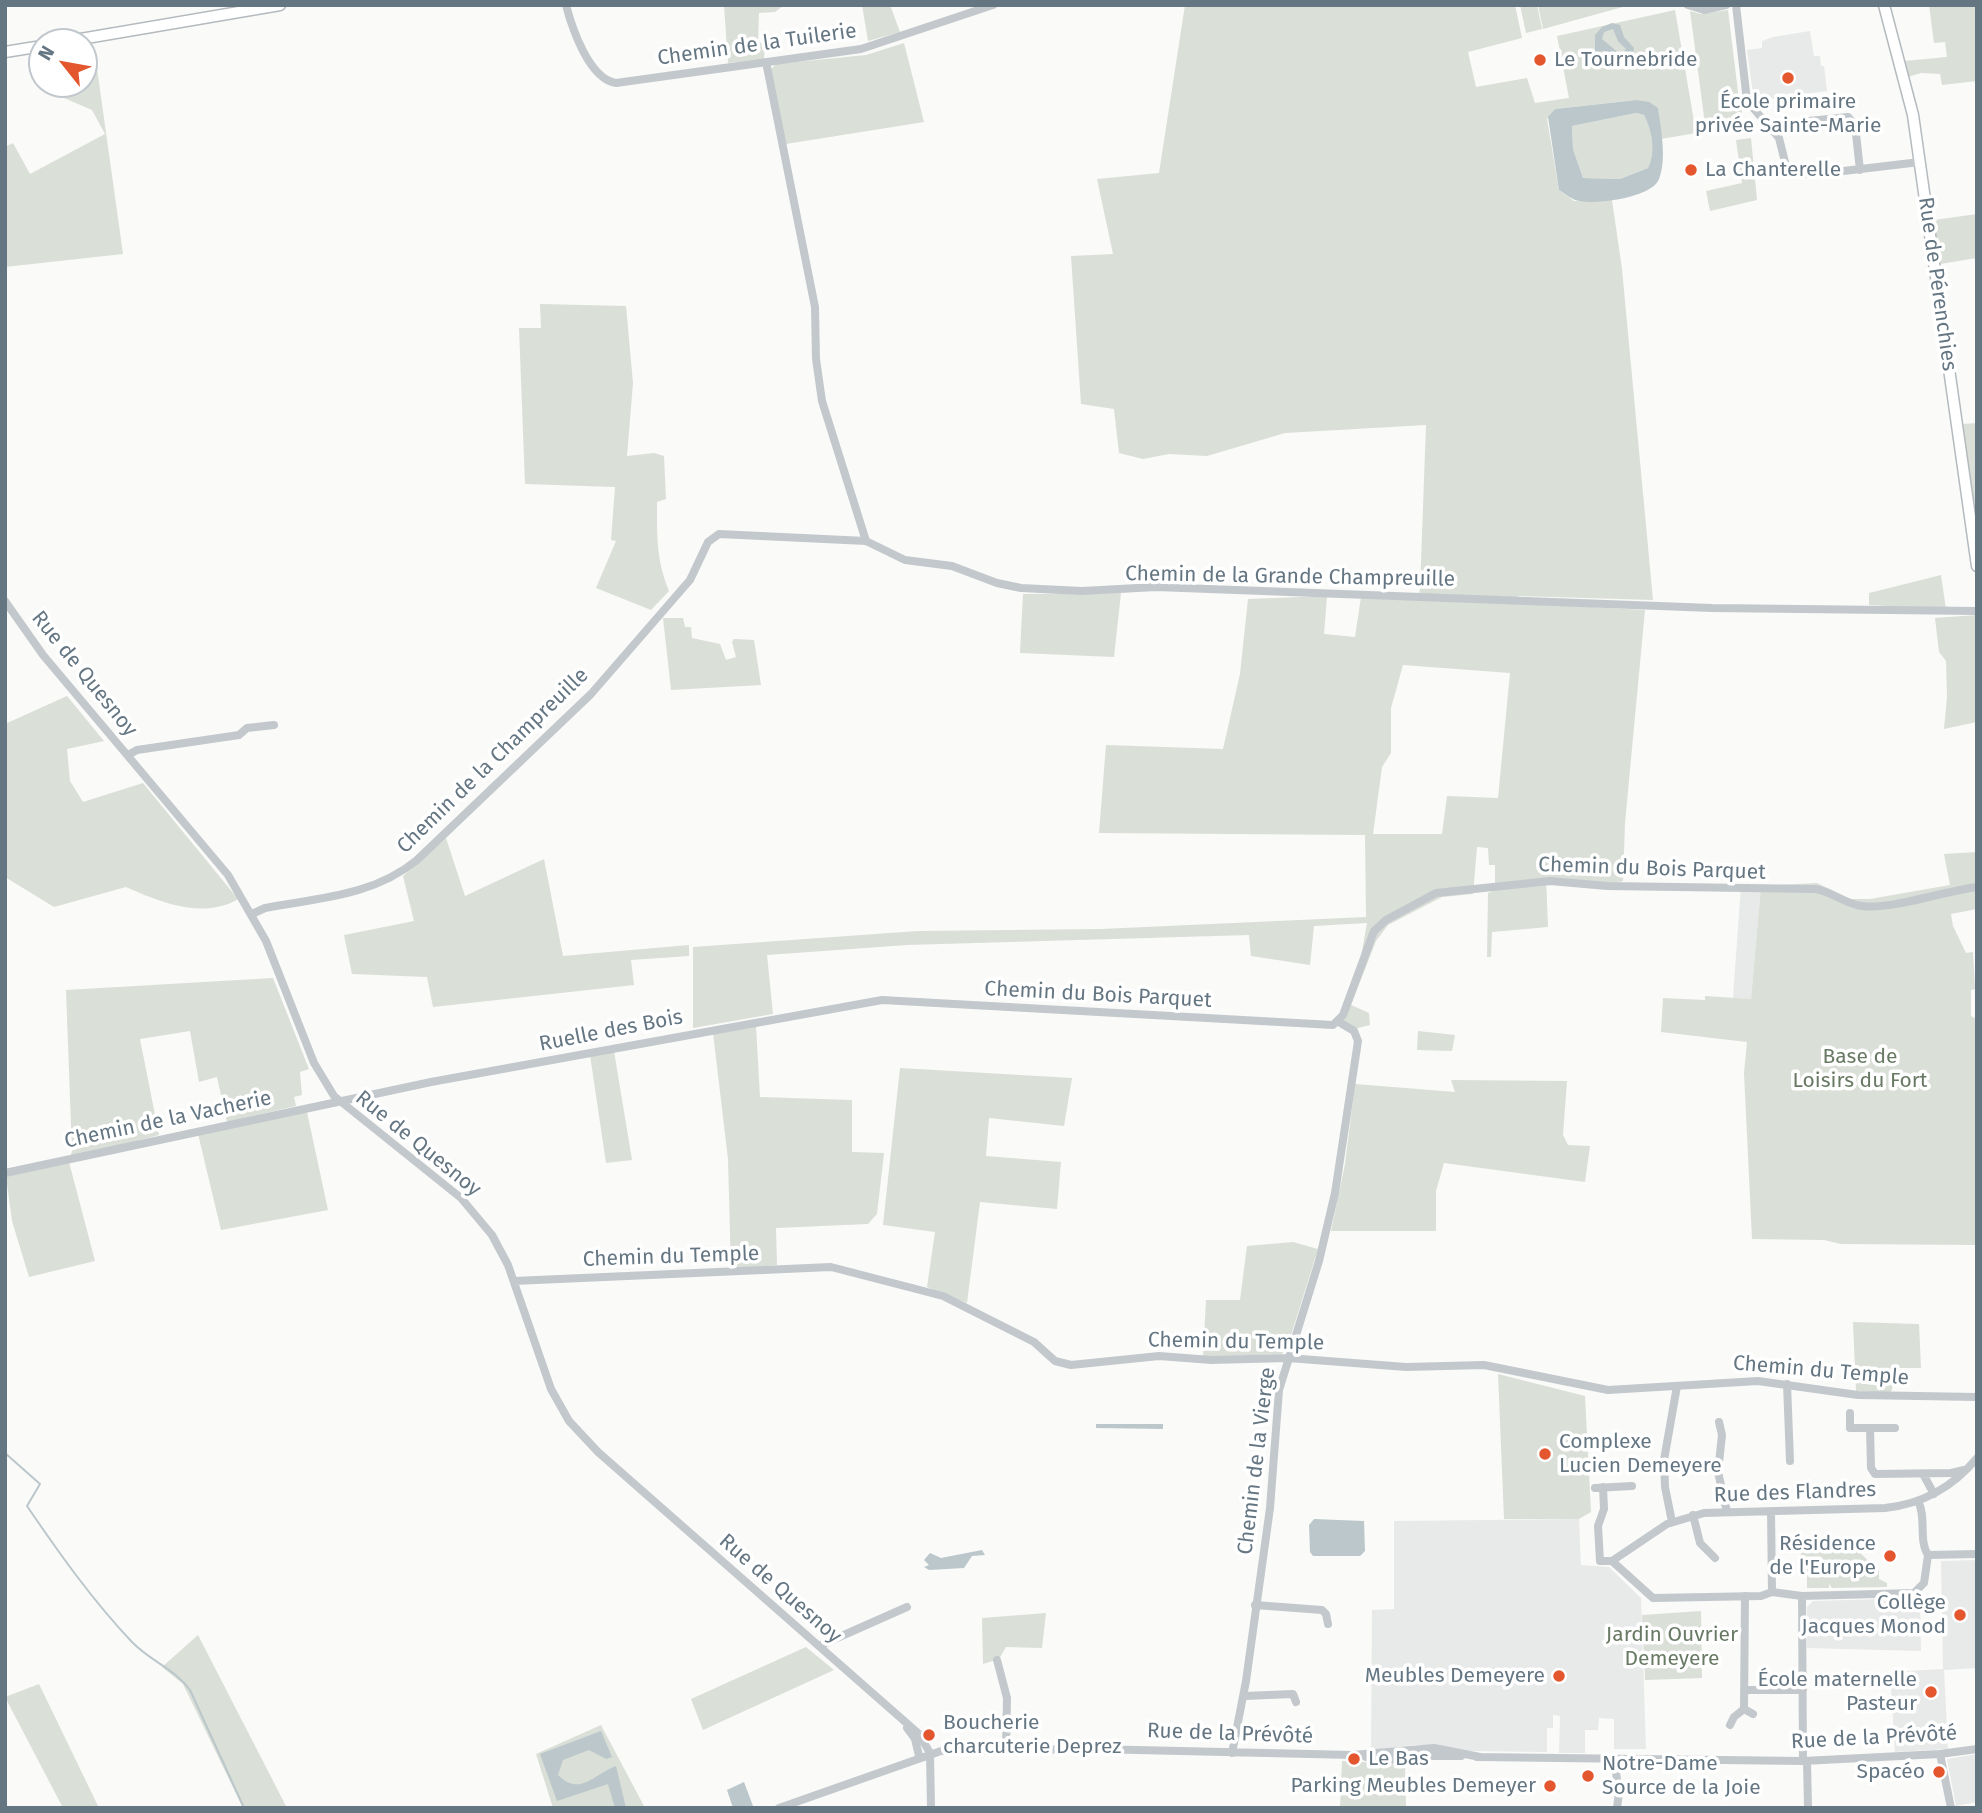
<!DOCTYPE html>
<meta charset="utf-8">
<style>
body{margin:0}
#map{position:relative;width:1982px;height:1813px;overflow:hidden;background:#fafaf8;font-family:"Fira Sans",sans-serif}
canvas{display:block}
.frame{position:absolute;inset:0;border:7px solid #657683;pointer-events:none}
.north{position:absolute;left:28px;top:28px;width:70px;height:70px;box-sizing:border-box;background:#fff;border:2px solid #c1c8cd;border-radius:50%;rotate:301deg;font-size:19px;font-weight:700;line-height:28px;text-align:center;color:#657683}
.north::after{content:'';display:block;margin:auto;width:24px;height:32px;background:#e4572e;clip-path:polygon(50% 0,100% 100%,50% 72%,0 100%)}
</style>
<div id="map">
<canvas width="1982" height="1813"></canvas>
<div class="frame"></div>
<div class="north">N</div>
</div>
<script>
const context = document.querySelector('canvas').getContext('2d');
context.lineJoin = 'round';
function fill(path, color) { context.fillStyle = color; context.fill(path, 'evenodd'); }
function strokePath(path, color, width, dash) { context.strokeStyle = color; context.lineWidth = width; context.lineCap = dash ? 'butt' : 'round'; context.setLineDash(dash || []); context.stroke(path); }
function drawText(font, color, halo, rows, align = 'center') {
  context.font = font + ' "Fira Sans",sans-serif'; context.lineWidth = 7; context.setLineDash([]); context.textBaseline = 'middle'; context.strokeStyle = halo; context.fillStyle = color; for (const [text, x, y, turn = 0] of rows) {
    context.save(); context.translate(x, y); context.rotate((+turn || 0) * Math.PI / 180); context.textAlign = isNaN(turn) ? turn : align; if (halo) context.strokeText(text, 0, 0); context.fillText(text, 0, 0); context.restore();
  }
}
const built = new Path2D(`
 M 1810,31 L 1814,56 L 1820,56 L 1821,66 L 1824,66 L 1827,91 L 1754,101 L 1747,50 L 1762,48 L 1762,41 L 1773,37 Z
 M 1741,885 L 1761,886 L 1751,999 L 1733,998 Z
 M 1579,1519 L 1581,1565 L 1609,1567 L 1641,1598 L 1646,1749 L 1614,1749 L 1614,1719 L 1599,1718 L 1598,1730 L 1585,1730 L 1585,1753 L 1559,1753 L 1560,1716 L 1553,1715 L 1553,1728 L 1547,1728 L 1547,1752 L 1464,1751 L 1441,1746 L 1415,1745 L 1371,1750 L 1372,1610 L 1394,1609 L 1394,1521 Z
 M 1977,1560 L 1977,1668 L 1944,1670 L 1948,1749 L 1895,1752 L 1890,1672 L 1943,1669 L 1941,1561 Z
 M 1920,1598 L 1921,1651 L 1807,1648 L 1807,1607 L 1813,1601 Z
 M 1977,1754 L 1977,1802 L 1956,1806 L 1947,1759 Z`);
const green = new Path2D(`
 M 724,5 L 784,5 L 775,12 L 759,13 L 758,42 L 765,44 L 764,59 L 728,63 Z
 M 862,5 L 890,5 L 900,32 L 868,41 Z
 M 1185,5 L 1515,5 L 1522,38 L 1468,52 L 1476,87 L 1527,78 L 1535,103 L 1569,98 L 1557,36 L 1675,10 L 1696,133 L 1661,139 L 1658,108 L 1635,100 L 1555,109 L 1547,119 L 1559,190 L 1574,201 L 1612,200 L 1622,269 L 1653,600 L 1518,596 L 1517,603 L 1645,610 L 1625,823 L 1623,881 L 1615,883 L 1613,890 L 1546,878 L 1548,927 L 1492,932 L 1491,957 L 1487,957 L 1488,893 L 1495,890 L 1495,865 L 1489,865 L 1488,848 L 1477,847 L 1473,894 L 1442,897 L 1388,925 L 1376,941 L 1351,1005 L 1369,1013 L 1370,1025 L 1354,1029 L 1340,1017 L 1358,973 L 1367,923 L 1314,926 L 1310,965 L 1251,956 L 1249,935 L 907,945 L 767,955 L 773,1014 L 693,1028 L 693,947 L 918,931 L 1101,929 L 1366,917 L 1365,835 L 1099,833 L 1106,745 L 1223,749 L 1240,674 L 1248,599 L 1327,596 L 1324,634 L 1355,637 L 1361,597 L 1418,600 L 1420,589 L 1426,425 L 1285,433 L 1207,456 L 1169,454 L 1143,459 L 1119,453 L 1114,409 L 1081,404 L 1071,256 L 1113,254 L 1097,179 L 1159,173 ZM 1403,665 L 1510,673 L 1498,798 L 1447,796 L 1442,834 L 1373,834 L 1382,767 L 1391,753 L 1391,708 Z
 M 1520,5 L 1537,5 L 1542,29 L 1526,33 Z
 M 1538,5 L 1630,5 L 1543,29 Z
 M 1929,5 L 1977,5 L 1977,81 L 1942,85 L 1940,74 L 1921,73 L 1908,77 L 1904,61 L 1947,57 L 1945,42 L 1934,43 Z
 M 1728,10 L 1739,100 L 1743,106 L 1738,128 L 1714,133 L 1705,124 L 1690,11 L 1701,14 Z
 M 904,43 L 924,122 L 786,144 L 770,70 L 776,64 L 866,55 Z
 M 95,54 L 123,254 L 5,267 L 5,147 L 13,143 L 30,174 L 105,134 L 92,110 L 64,98 L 62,84 L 84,84 L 84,60 Z
 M 1636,113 L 1644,115 C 1652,129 1656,153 1648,168 L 1620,179 L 1583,178 L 1573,149 L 1572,126 Z
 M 1751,138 L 1757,200 L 1710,211 L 1706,191 L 1742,183 L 1736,140 Z
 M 1926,171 L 1934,220 L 1977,214 L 1977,258 L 1940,264 L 1961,410 L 1950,412 L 1919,191 Z
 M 540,304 L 626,306 L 633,383 L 627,456 L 654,453 L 664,456 L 666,499 L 657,502 C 657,536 656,559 669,591 L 651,610 L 596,588 L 616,541 L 611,540 L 615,487 L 525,484 L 519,328 L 541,328 Z
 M 1977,423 L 1977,502 L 1972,503 L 1963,424 Z
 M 1941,575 L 1946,609 L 1869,605 L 1869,593 Z
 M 1121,593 L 1114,657 L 1020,653 L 1023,594 Z
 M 1977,615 L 1977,722 L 1944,729 L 1947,697 L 1946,661 L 1939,652 L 1935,618 Z
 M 663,618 L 683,618 L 685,627 L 691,627 L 692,638 L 720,644 L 726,660 L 736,657 L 732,642 L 734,639 L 754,640 L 761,685 L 671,690 Z
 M 67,696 L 104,741 L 67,749 L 70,781 L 83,802 L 143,783 L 238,899 C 203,920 160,902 126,887 L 54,907 L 5,877 L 5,724 Z
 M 446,838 L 465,896 L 544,859 L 563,956 L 689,945 L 689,956 L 631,960 L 634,985 L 433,1007 L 427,977 L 352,974 L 344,935 L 414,921 L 403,876 Z
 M 1977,852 L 1977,909 L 1951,914 L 1953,926 L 1966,953 L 1973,952 L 1975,989 L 1971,990 L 1971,1016 L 1977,1019 L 1977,1245 L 1841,1244 L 1824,1240 L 1752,1239 L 1744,1073 L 1747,1042 L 1661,1032 L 1663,998 L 1705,1000 L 1705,996 L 1751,999 L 1761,886 L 1817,883 L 1850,899 L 1870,899 L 1950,885 L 1944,854 Z
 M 273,978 L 309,1069 L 300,1072 L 302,1095 L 294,1097 L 296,1106 L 227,1122 L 217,1077 L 199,1082 L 190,1031 L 140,1039 L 159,1135 L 69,1159 L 72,1152 L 66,990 Z
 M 756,1026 L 760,1097 L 852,1100 L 852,1152 L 884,1153 L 877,1214 L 868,1224 L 776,1228 L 777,1265 L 731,1270 L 728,1159 L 713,1033 Z
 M 1418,1031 L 1455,1035 L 1452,1051 L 1417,1050 Z
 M 614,1051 L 632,1160 L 606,1163 L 590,1055 Z
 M 900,1068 L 1072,1078 L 1064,1126 L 989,1118 L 986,1156 L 1061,1162 L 1057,1209 L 980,1202 L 967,1303 L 927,1287 L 935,1232 L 883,1225 Z
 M 1451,1080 L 1567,1081 L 1563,1135 L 1568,1145 L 1590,1146 L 1585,1182 L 1444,1163 L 1436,1191 L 1436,1231 L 1331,1231 L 1345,1164 L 1355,1084 L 1455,1092 Z
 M 307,1112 L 328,1210 L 221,1230 L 198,1134 Z
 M 69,1162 L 95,1261 L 29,1277 L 12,1221 L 6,1176 Z
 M 1293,1242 L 1318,1249 L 1288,1345 L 1282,1354 L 1203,1357 L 1206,1300 L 1240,1300 L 1247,1246 Z
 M 1853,1322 L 1919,1324 L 1921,1368 L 1897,1368 L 1891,1393 L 1856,1391 Z
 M 1498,1374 L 1585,1396 L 1591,1512 L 1579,1519 L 1504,1519 Z
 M 1814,1537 L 1822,1548 L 1830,1548 L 1834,1540 L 1842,1540 L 1847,1547 L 1854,1547 L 1879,1571 L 1879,1579 L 1887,1583 L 1887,1587 L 1832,1588 L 1829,1584 L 1829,1588 L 1807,1588 L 1807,1561 L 1798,1558 Z
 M 1701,1611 L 1702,1678 L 1645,1680 L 1642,1615 Z
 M 1046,1613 L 1042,1648 L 1006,1647 L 999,1659 L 983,1664 L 982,1618 Z
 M 198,1635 L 287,1808 L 243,1808 L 183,1684 L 162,1667 Z
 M 806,1647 L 834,1670 L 703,1730 L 691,1699 Z
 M 39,1684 L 99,1808 L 63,1808 L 5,1697 Z
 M 601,1725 L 645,1808 L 553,1808 L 536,1754 Z
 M 1342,1761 L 1405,1764 L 1406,1808 L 1340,1808 Z`);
const water = new Path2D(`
 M 1612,23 L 1620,25 L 1624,37 L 1634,48 L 1632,57 L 1625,62 L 1611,58 L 1604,51 L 1595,52 L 1595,35 L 1602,27 ZM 1613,29 L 1618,41 L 1626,49 L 1621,55 L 1602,39 L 1604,32 Z
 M 1636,100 L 1649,102 L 1658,108 C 1661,129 1667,159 1659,179 C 1653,198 1588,207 1573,199 C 1568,197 1563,192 1559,190 L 1548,117 L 1555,109 ZM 1636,113 L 1644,115 C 1652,130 1656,153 1648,168 L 1620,179 L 1583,178 L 1573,149 L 1572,126 Z
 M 1096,1424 L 1163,1424 L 1163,1429 L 1096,1428 Z
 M 1314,1519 L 1364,1521 L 1365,1551 L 1360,1556 L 1313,1556 L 1310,1552 L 1309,1525 Z
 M 982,1550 L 985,1555 L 972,1556 L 964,1568 L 929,1570 L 924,1567 L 929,1565 L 924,1560 L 930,1553 L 941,1558 Z
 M 601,1731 L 612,1757 L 606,1759 L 589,1750 L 563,1760 L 558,1775 C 580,1797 594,1774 616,1766 L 626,1808 L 615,1808 L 608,1784 L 557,1801 L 540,1754 Z
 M 744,1782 L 753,1806 L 733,1808 L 727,1790 Z`);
const stream = new Path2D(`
 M 5,1453 L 40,1484 L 27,1506 C 59,1553 93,1601 132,1642 C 150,1661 175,1669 190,1690 L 244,1808`);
const minor = new Path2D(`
 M 566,5 C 572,28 589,79 616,83 L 861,49 L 993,5
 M 1688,5 L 1704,10 L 1726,5
 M 1736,5 L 1747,101 L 1779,138 L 1788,174 L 1818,174 L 1920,162
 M 766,62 L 815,307 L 816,359 L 822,401 L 866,541
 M 1775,133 L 1789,123 L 1848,117 L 1855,125 L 1860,170
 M 5,601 L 43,655 L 228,875 L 266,941 L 314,1063 L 334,1096 L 461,1198 L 492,1235 L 508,1265 L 551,1389 L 569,1421 L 598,1452 L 919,1734 L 930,1753 L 931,1808
 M 128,755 L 137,750 L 239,735 L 247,728 L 274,725
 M 252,914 L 265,908 C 319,898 373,896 417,860 L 591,694 L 690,580 L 708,542 L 719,534 L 866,541 L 905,560 L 952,566 L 997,583 L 1021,588 L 1082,591 L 1156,587 L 1712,608 L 1977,611
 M 5,1173 L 431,1082 L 882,1000 L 1333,1025 L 1343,1015 L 1374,931 L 1386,920 L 1436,893 L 1550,881 L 1607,886 L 1815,889 C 1832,891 1844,904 1862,906 C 1891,910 1944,891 1977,887
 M 514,1281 L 831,1267 L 943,1296 L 1034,1342 L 1055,1361 L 1071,1365 L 1159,1356 L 1211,1360 L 1288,1358 L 1406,1367 L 1484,1365 L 1608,1390 L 1758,1381 L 1858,1395 L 1977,1397
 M 1787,1384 L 1790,1461
 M 1850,1413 L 1850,1428 L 1895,1428
 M 1719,1422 L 1722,1435 L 1718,1472 L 1727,1512
 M 1870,1428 L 1871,1468 L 1875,1474 L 1951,1473 L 1964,1470
 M 1923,1474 L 1934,1494
 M 1603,1487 L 1604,1509 L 1598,1526 L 1600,1561 L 1612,1561 L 1653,1598 L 1761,1596 L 1772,1592 L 1802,1596 L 1914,1593 L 1924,1583 L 1928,1555
 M 1595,1488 L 1632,1486
 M 1918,1501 C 1927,1518 1918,1539 1928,1555
 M 1771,1511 L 1772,1592
 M 1693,1515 L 1700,1543 L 1715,1558
 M 1672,1522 L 1665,1487 L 1664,1460 L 1677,1386
 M 1928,1555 L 1977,1554
 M 1612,1561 L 1667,1524 L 1704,1513 L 1885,1508 C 1923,1504 1953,1487 1977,1458
 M 1802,1596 L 1803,1761
 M 1255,1605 L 1322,1610 L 1326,1614 L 1328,1624
 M 819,1646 L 907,1607
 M 997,1660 L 1007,1698 L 1006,1750
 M 1744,1690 L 1803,1690
 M 1244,1696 L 1293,1694 L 1296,1702
 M 1744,1709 L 1745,1596
 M 1730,1725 L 1734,1717 L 1744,1709 L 1753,1714
 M 907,1728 L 915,1739 L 919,1756
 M 1232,1753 L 1246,1681 L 1270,1508 L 1279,1390 L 1319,1261 L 1335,1193 L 1358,1041 L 1354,1031 L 1339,1022
 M 1940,1754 L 1951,1808
 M 1366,1757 L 1385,1761 L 1408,1756 L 1461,1756
 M 1477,1757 L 1803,1761 L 1940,1754 L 1977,1749
 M 1614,1760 L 1619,1792 L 1617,1808
 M 1807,1761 L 1808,1808
 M 779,1808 L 941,1751 L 1094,1749 L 1353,1755 L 1434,1748 L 1480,1757`);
const major = new Path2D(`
 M 1884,5 L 1913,115 L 1977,566
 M 63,42 L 280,5
 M 5,52 L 42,46`);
const markers = [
 [1540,60,7,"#e4572e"],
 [1788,78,7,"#e4572e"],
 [1691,170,7,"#e4572e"],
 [1545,1454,7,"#e4572e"],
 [1890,1556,7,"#e4572e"],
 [1960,1615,7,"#e4572e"],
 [1559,1676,7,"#e4572e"],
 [1931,1692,7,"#e4572e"],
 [929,1735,7,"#e4572e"],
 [1354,1759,7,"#e4572e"],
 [1939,1772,7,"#e4572e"],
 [1588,1776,7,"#e4572e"],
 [1550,1786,7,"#e4572e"]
];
const streetNames = [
 ["Chemin de la Tuilerie",757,45,-8],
 ["Rue de Pérenchies",1937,284,82],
 ["Chemin de la Grande Champreuille",1290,577,1],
 ["Rue de Quesnoy",84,674,51],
 ["Chemin de la Champreuille",493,761,-44],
 ["Chemin du Bois Parquet",1652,869,2],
 ["Chemin du Bois Parquet",1098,995,3],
 ["Ruelle des Bois",611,1031,-11],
 ["Chemin de la Vacherie",168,1120,-12],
 ["Rue de Quesnoy",418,1144,39],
 ["Chemin du Temple",671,1257,-2],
 ["Chemin du Temple",1236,1342,1],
 ["Chemin du Temple",1821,1371,5],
 ["Chemin de la Vierge",1257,1461,-83],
 ["Rue des Flandres",1795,1493,-2],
 ["Rue de Quesnoy",780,1589,41],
 ["Rue de la Prévôté",1230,1734,2],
 ["Rue de la Prévôté",1874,1738,-3]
];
const poiNames = [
 ["Le Tournebride",1554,60],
 ["École primaire",1788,102,"center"],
 ["privée Sainte-Marie",1788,126,"center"],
 ["La Chanterelle",1705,170],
 ["Complexe",1559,1442],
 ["Lucien Demeyere",1559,1466],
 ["Résidence",1876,1544,"right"],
 ["de l'Europe",1876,1568,"right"],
 ["Collège",1946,1603,"right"],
 ["Jacques Monod",1946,1627,"right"],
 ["Meubles Demeyere",1545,1676,"right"],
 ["École maternelle",1917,1680,"right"],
 ["Pasteur",1917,1704,"right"],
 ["Boucherie",943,1723],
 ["charcuterie Deprez",943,1747],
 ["Le Bas",1368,1759],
 ["Notre-Dame",1602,1764],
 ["Source de la Joie",1602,1788],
 ["Spacéo",1925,1772,"right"],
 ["Parking Meubles Demeyer",1536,1786,"right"]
];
const parkNames = [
 ["Base de",1860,1057],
 ["Loisirs du Fort",1860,1081],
 ["Jardin Ouvrier",1672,1635],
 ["Demeyere",1672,1659]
];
fill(built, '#e8e9e9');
fill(green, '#dadfd7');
fill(water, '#bbc7cb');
strokePath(stream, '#bbc7cb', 2);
strokePath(major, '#b5babe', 13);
strokePath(minor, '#c3c8cc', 8);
strokePath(major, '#fff', 10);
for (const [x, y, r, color] of markers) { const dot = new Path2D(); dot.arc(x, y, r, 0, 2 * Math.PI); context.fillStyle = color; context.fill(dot); strokePath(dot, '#fff', 2.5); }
drawText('21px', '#657683', '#fff', streetNames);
drawText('21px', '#657683', '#fff', poiNames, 'left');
drawText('21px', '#687a64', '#fff', parkNames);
</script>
